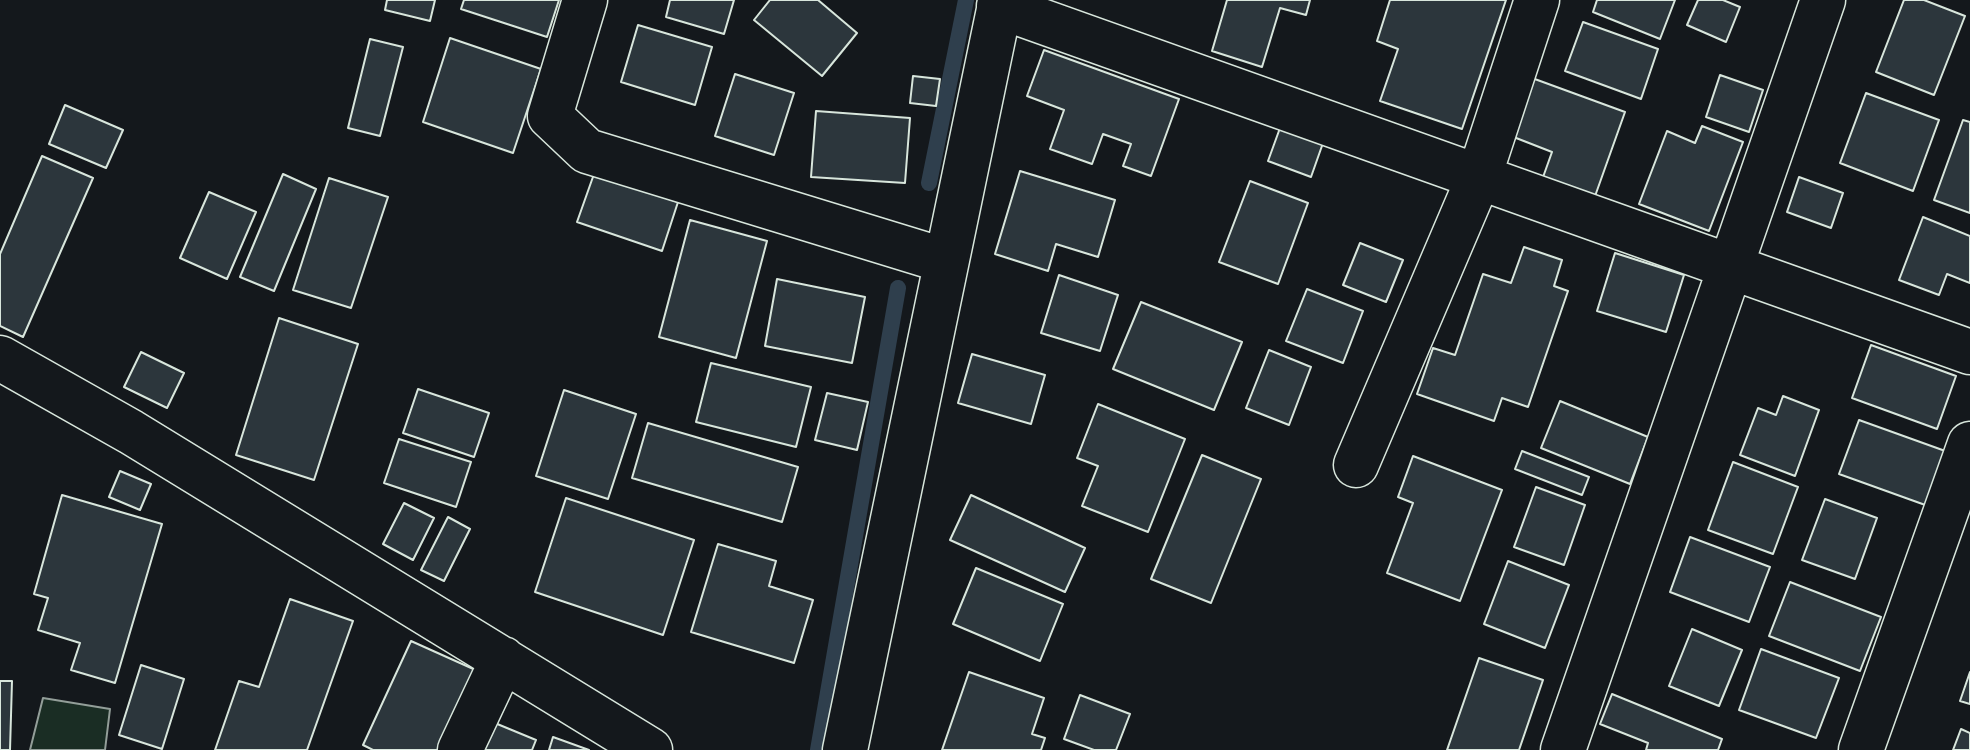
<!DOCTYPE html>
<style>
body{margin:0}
canvas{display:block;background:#14181c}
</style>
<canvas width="1970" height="750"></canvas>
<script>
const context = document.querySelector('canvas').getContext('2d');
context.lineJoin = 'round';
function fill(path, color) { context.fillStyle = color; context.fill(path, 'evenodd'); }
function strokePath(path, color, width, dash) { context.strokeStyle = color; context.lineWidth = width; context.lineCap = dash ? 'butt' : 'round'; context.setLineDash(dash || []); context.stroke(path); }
const green = new Path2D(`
 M 43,698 L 110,709 L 105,750 L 30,750 Z`);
const stream = new Path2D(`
 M 929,183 L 966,0
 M 818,750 L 898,288`);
const building = new Path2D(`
 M 387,0 L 435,0 L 430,21 L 385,10 Z
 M 464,0 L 559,0 L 547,37 L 461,9 Z
 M 670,0 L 734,0 L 724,34 L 666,17 Z
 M 770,0 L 818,0 L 857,33 L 822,76 L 754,20 Z
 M 1227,0 L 1310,0 L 1306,15 L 1280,8 L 1262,67 L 1212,51 Z
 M 1390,0 L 1506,0 L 1462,129 L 1380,101 L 1398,49 L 1377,41 Z
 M 1597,0 L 1675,0 L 1660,39 L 1593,12 Z
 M 1698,0 L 1723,0 L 1740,7 L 1726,42 L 1687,25 Z
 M 1904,0 L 1924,0 L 1965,16 L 1934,95 L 1876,72 Z
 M 1583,22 L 1658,49 L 1641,99 L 1565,71 Z
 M 638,25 L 712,47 L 695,105 L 621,82 Z
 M 450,38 L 541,69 L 513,153 L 423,122 Z
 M 370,39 L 403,47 L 380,136 L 348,128 Z
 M 1044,50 L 1179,99 L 1151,176 L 1123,166 L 1131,144 L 1103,134 L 1092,164 L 1050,149 L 1064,110 L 1027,96 Z
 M 735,74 L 794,93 L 774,155 L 715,136 Z
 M 1720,75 L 1763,90 L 1749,132 L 1706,117 Z
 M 913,76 L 940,79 L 936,106 L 910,103 Z
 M 1532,78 L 1625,112 L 1594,199 L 1542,180 L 1552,152 L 1511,136 Z
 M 1866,93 L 1939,120 L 1913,191 L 1840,163 Z
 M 65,105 L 123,130 L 106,168 L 49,144 Z
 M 816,111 L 910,118 L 905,183 L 811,177 Z
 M 1963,120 L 1970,122 L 1970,213 L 1934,200 Z
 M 1702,126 L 1743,142 L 1709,231 L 1639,204 L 1667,131 L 1695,143 Z
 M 1280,128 L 1323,143 L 1311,177 L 1268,161 Z
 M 42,156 L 93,178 L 23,337 L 0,326 L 0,254 Z
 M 1020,171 L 1115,200 L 1098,257 L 1056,244 L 1048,271 L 995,254 Z
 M 283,174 L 316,189 L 274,291 L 240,277 Z
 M 594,174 L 678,202 L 662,251 L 577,222 Z
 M 1799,177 L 1843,193 L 1831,228 L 1787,212 Z
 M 329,178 L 388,197 L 351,308 L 293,290 Z
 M 1250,181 L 1308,203 L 1278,284 L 1219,262 Z
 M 209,192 L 256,212 L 227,279 L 180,258 Z
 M 1923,217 L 1970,236 L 1970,283 L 1947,274 L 1939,295 L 1899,280 Z
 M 690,220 L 767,241 L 736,358 L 659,337 Z
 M 1360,243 L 1403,260 L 1386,302 L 1343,285 Z
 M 1524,247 L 1562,260 L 1554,286 L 1568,291 L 1528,407 L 1502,398 L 1494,421 L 1417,394 L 1433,348 L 1455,355 L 1483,274 L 1511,283 Z
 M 1615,253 L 1684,275 L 1666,332 L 1597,311 Z
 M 1059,275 L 1118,295 L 1100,351 L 1041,333 Z
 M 777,279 L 865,297 L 852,363 L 765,346 Z
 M 1307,289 L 1363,311 L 1343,363 L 1286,341 Z
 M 1141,302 L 1242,342 L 1214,410 L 1113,369 Z
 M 279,318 L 358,344 L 314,480 L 236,455 Z
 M 1871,345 L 1956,376 L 1937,429 L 1852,398 Z
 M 1269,350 L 1311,367 L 1289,425 L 1246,408 Z
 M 141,352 L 184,373 L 167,408 L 124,387 Z
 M 972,354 L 1045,375 L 1031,424 L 958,403 Z
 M 711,363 L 811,387 L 796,447 L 696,422 Z
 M 418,389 L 489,413 L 474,457 L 403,433 Z
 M 564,390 L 636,414 L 608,499 L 536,476 Z
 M 827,393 L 868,402 L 857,450 L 815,440 Z
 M 1783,396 L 1819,410 L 1795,476 L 1740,455 L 1758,408 L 1776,415 Z
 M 1560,401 L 1648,437 L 1630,484 L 1541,448 Z
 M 1098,404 L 1185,439 L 1148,532 L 1082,506 L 1098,466 L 1077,458 Z
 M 1859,420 L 1948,452 L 1928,506 L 1839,474 Z
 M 648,423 L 798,467 L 782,522 L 632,478 Z
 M 399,439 L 471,462 L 456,507 L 384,483 Z
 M 1522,451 L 1589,477 L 1582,495 L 1515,469 Z
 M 1202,455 L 1261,479 L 1211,603 L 1151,579 Z
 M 1413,456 L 1502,490 L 1460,601 L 1387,573 L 1413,503 L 1398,497 Z
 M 1733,462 L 1798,487 L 1773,554 L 1708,530 Z
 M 120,471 L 151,484 L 140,510 L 109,497 Z
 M 1536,487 L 1585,505 L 1564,565 L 1514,547 Z
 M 62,495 L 162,524 L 115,683 L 71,670 L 80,643 L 38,630 L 48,598 L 34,594 Z
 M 971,495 L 1085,548 L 1065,592 L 950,540 Z
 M 566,498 L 694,540 L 663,635 L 535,592 Z
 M 1825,499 L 1877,518 L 1855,579 L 1802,560 Z
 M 404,503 L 434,518 L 413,560 L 383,544 Z
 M 448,517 L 470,529 L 444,581 L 421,570 Z
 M 1690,537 L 1770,567 L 1749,622 L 1670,592 Z
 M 718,544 L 776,561 L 769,586 L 813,600 L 794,663 L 691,632 Z
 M 1508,561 L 1569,585 L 1545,648 L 1484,624 Z
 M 976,568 L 1063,604 L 1040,661 L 953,624 Z
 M 1790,582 L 1881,617 L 1860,671 L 1769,636 Z
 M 290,599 L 353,621 L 307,750 L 215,750 L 239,681 L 259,687 Z
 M 1692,629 L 1742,650 L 1719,706 L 1669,686 Z
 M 411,641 L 480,672 L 445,750 L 373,750 L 363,745 Z
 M 1761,649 L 1839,678 L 1816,738 L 1739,710 Z
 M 1479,658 L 1543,680 L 1519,750 L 1447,750 Z
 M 141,665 L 184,679 L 162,749 L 119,735 Z
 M 969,672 L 1044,698 L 1032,734 L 1045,738 L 1041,750 L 942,750 Z
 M 1970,672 L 1970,704 L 1960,701 Z
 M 0,681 L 12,681 L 10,750 L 0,750 Z
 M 1612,694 L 1722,739 L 1718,750 L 1646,750 L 1648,743 L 1600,724 Z
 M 1080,695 L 1130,714 L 1116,750 L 1094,750 L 1064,739 Z
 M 490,721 L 536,740 L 532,750 L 478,750 Z
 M 1961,729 L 1970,733 L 1970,750 L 1953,750 Z
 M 553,737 L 589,750 L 549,750 Z`);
const minor = new Path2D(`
 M 585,0 L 550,116 L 587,151 L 946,261
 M 999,6 L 1970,352
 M 0,358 L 131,432 L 650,750
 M 1356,465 L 1479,177 L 1537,0
 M 460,750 L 503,659
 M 845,750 L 1001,0
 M 1563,750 L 1823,0
 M 1861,750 L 1970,444`);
fill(green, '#1a2d24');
strokePath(green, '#939e99', 2);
strokePath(stream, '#2f3f4d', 16);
fill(building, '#2c363c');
strokePath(building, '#d8e6dc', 2);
strokePath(minor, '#d8e6dc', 47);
strokePath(minor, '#14181c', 44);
</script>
